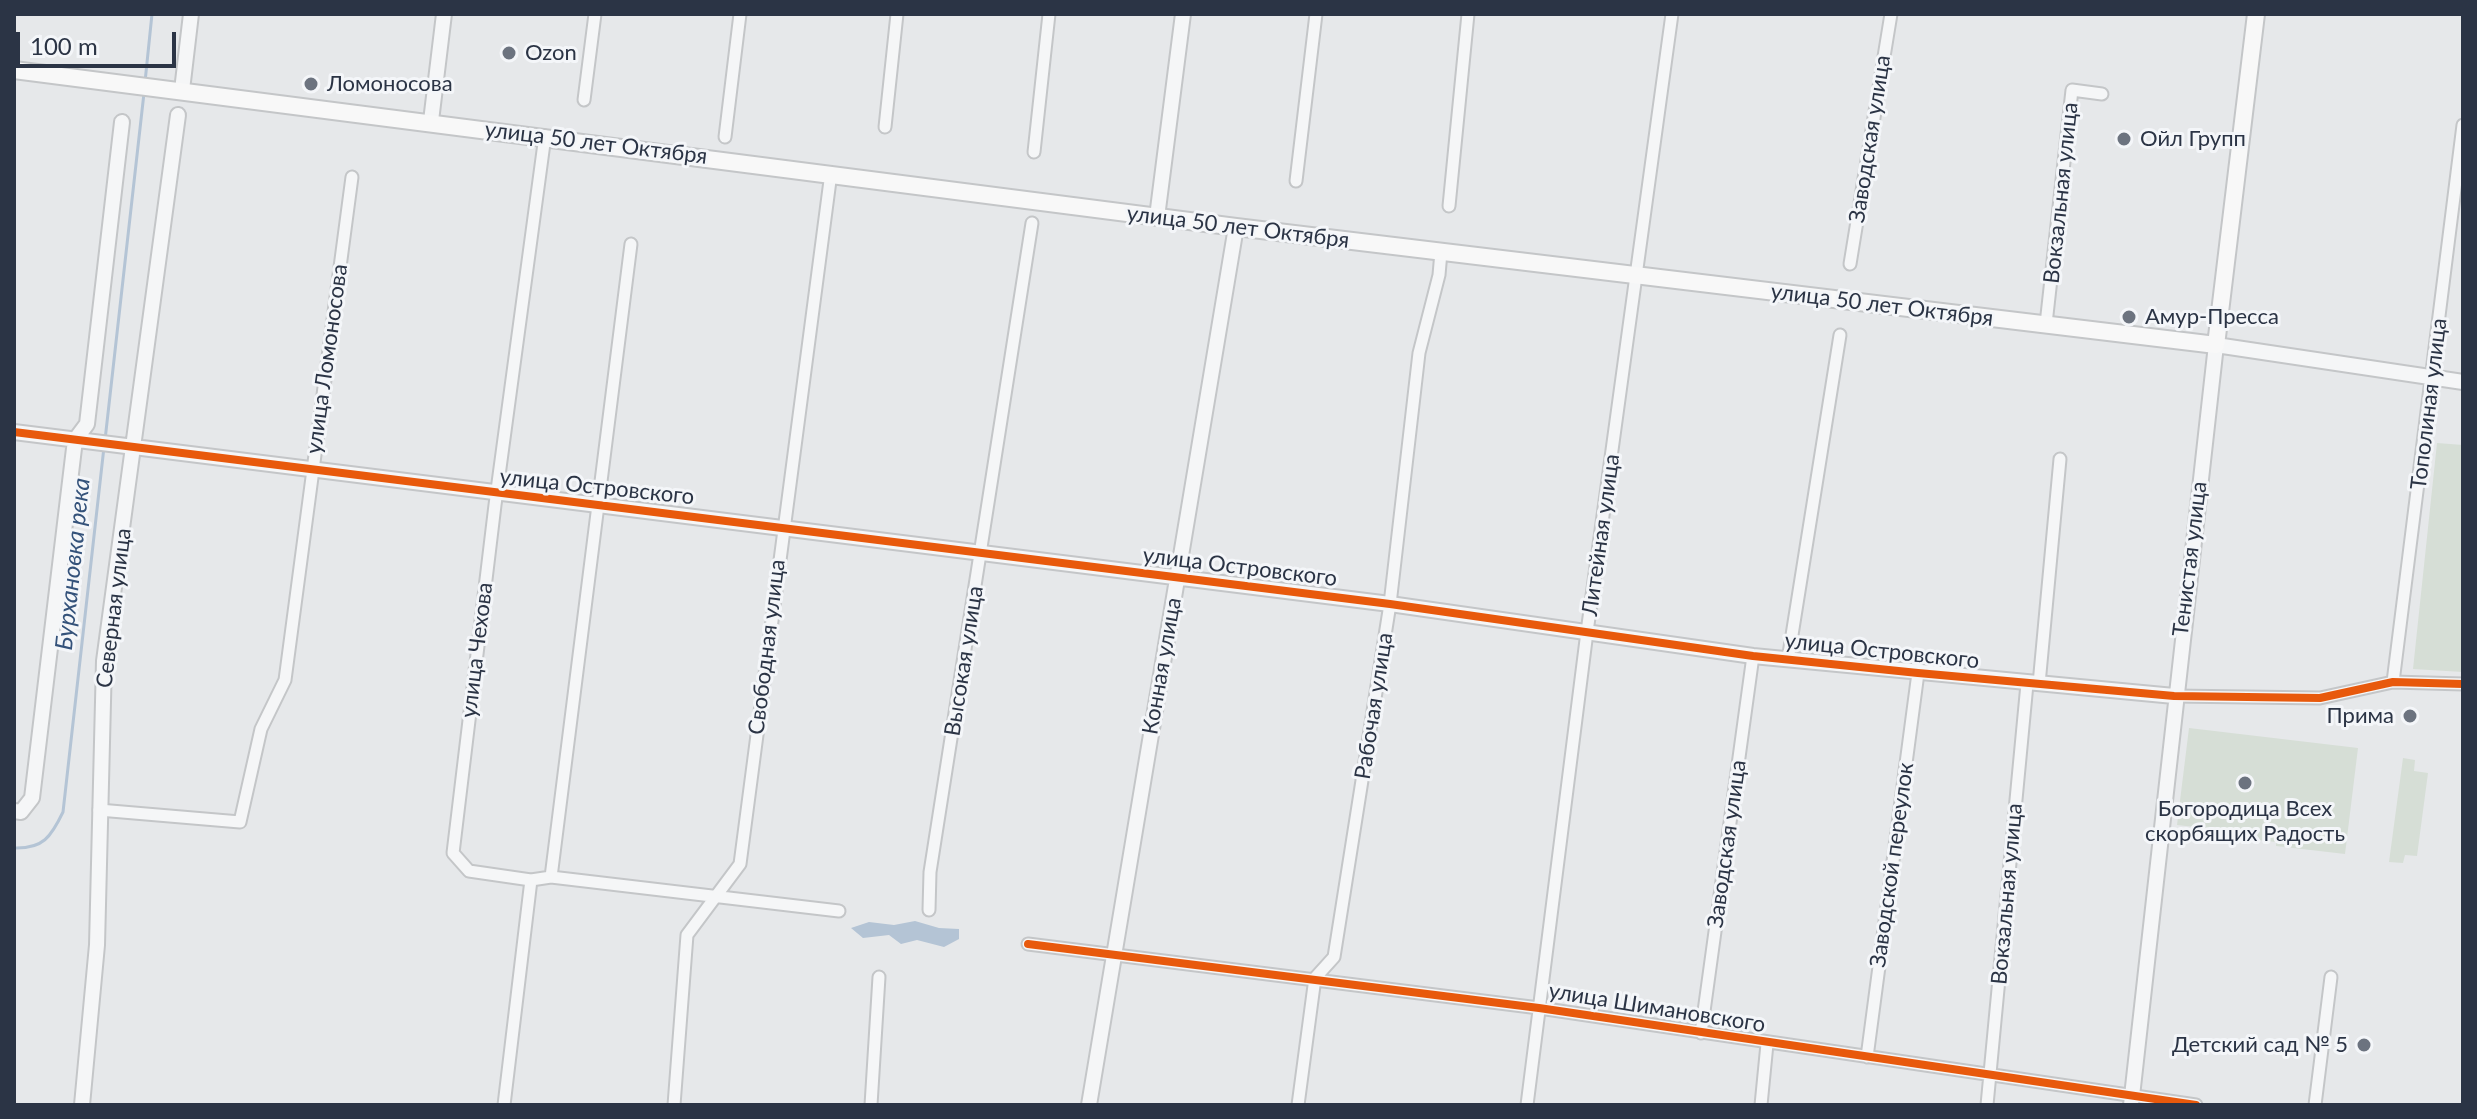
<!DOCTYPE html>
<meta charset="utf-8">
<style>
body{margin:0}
#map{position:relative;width:2477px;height:1119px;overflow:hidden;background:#e6e8ea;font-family:Lato,sans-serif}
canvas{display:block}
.frame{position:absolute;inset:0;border:16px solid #2b3445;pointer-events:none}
.scale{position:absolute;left:16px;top:32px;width:160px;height:36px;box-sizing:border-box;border:4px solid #2b3445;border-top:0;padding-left:10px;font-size:24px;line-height:28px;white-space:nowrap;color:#2b3445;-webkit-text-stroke:6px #f4f6f9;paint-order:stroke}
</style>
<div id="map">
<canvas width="2477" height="1119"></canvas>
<div class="frame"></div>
<div class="scale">100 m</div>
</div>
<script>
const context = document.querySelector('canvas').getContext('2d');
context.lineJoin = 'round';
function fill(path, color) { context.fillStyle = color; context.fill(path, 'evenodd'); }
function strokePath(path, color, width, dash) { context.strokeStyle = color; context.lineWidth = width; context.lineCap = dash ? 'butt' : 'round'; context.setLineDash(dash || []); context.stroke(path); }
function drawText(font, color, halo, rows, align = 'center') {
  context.font = font + ' Lato,sans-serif'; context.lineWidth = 6; context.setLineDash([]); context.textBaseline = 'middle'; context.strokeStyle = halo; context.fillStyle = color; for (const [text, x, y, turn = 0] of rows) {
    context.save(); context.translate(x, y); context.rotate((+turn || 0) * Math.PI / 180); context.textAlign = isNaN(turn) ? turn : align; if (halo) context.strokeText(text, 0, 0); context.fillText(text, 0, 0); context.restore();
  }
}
const green = new Path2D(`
 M 2437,443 L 2463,445 L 2463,672 L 2413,669 Z
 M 2189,728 L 2358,748 L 2345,854 L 2276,846 L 2276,842 L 2249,839 L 2249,833 L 2177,825 Z
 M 2403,758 L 2415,760 L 2414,771 L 2428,773 L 2417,856 L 2405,855 L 2403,863 L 2389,862 Z`);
const water = new Path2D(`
 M 915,921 L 939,928 L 959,929 L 959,939 L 944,947 L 917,940 L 901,944 L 889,935 L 863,938 L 851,928 L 869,922 L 894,925 Z`);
const stream = new Path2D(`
 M 145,82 L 152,14
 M 105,440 L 144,93
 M 14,848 C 43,849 51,837 63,812 L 104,447`);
const minor = new Path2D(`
 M 584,100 L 595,14
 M 885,127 L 897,14
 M 725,137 L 740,14
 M 1034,152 L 1049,14
 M 1296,181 L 1316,14
 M 1449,206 L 1468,14
 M 1850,264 L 1891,14
 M 2046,324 L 2072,90 L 2102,94
 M 1788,660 L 1840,335
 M 2393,682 L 2463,125
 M 2039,684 L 2060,459
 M 2174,696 L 2320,698 L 2393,682 L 2463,684
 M 99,810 L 240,822 L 261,729 L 285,680 L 352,177
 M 551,877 L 631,244
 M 531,880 L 551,877 L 839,911
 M 929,910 L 930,872 L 1032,223
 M 1028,944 L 1539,1008 L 2196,1105
 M 1701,1033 L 1753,656
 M 1867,1057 L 1918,673
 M 504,1105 L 531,880 L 469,871 L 453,853 L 495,505 L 545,136
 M 674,1105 L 687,935 L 740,864 L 831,173
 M 871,1105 L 879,977
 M 1298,1105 L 1315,978 L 1334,957 L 1390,604 L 1419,353 L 1439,275 L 1441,252
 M 1527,1105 L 1587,632 L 1672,14
 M 1761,1105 L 1767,1044
 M 1987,1105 L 2027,684
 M 2315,1105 L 2331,977`);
const tertiary = new Path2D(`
 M 182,90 L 191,14
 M 431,121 L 444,14
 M 1157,217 L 1183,14
 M 14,432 L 1390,604 L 1753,656 L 2174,696
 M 14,811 L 21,812 L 32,798 L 75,440 L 87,424 L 122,122
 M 82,1105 L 97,945 L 104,661 L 178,115
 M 1089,1105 L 1236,227
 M 2131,1105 L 2216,345 L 2463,382`);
const secondary = new Path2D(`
 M 14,70 L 1236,227 L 2216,345 L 2256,14`);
const cycleway = new Path2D(`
 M 14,432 L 1390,604 L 1753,656 L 1918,673 L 2174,696 L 2320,698 L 2393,682 L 2463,684
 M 1028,944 L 1539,1008 L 2196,1105`);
const markers = [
 [509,53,8,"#6c737f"],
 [311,84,8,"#6c737f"],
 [2124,139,8,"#6c737f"],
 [2129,317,8,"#6c737f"],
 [2410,716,8,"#6c737f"],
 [2245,783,8,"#6c737f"],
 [2364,1045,8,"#6c737f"]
];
const poiNames = [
 ["Ozon",525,53],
 ["Ломоносова",327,84],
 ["Ойл Групп",2140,139],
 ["Амур-Пресса",2145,317],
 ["Прима",2394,716,"right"],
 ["Богородица Всех",2245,809,"center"],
 ["скорбящих Радость",2245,834,"center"],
 ["Детский сад № 5",2348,1045,"right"]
];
const streetNames = [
 ["Заводская улица",1870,139,-81],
 ["улица 50 лет Октября",596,143,7],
 ["Вокзальная улица",2061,193,-84],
 ["улица 50 лет Октября",1238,227,7],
 ["улица 50 лет Октября",1882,305,7],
 ["улица Ломоносова",327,359,-82],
 ["Тополиная улица",2429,404,-83],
 ["улица Островского",597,487,6],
 ["Литейная улица",1601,535,-82],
 ["Тенистая улица",2190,559,-83],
 ["улица Островского",1240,567,7],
 ["Северная улица",114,608,-83],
 ["Свободная улица",767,647,-83],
 ["улица Чехова",477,650,-83],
 ["улица Островского",1882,651,6],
 ["Высокая улица",964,661,-81],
 ["Конная улица",1162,666,-80],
 ["Рабочая улица",1374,706,-81],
 ["Заводская улица",1727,844,-82],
 ["Заводской переулок",1892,865,-82],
 ["Вокзальная улица",2007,894,-85],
 ["улица Шимановского",1657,1008,9]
];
const waterNames = [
 ["Бурхановка река",73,564,-84]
];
fill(green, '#d6ded6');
fill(water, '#b4c4d5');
strokePath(stream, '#b4c4d5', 3);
strokePath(minor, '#c4c6c8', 15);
strokePath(tertiary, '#c4c6c8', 18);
strokePath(secondary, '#c4c6c8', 20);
strokePath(minor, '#f5f6f7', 11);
strokePath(tertiary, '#f5f6f7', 14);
strokePath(secondary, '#f8f8f8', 16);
strokePath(cycleway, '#e8590c', 8);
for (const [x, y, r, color] of markers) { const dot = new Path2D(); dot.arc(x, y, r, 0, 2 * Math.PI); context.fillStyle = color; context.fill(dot); strokePath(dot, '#f4f6f9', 3); }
drawText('22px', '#2b3445', '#f4f6f9', poiNames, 'left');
drawText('22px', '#2b3445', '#f4f6f9', streetNames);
drawText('italic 24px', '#34527a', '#f4f6f9', waterNames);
</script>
